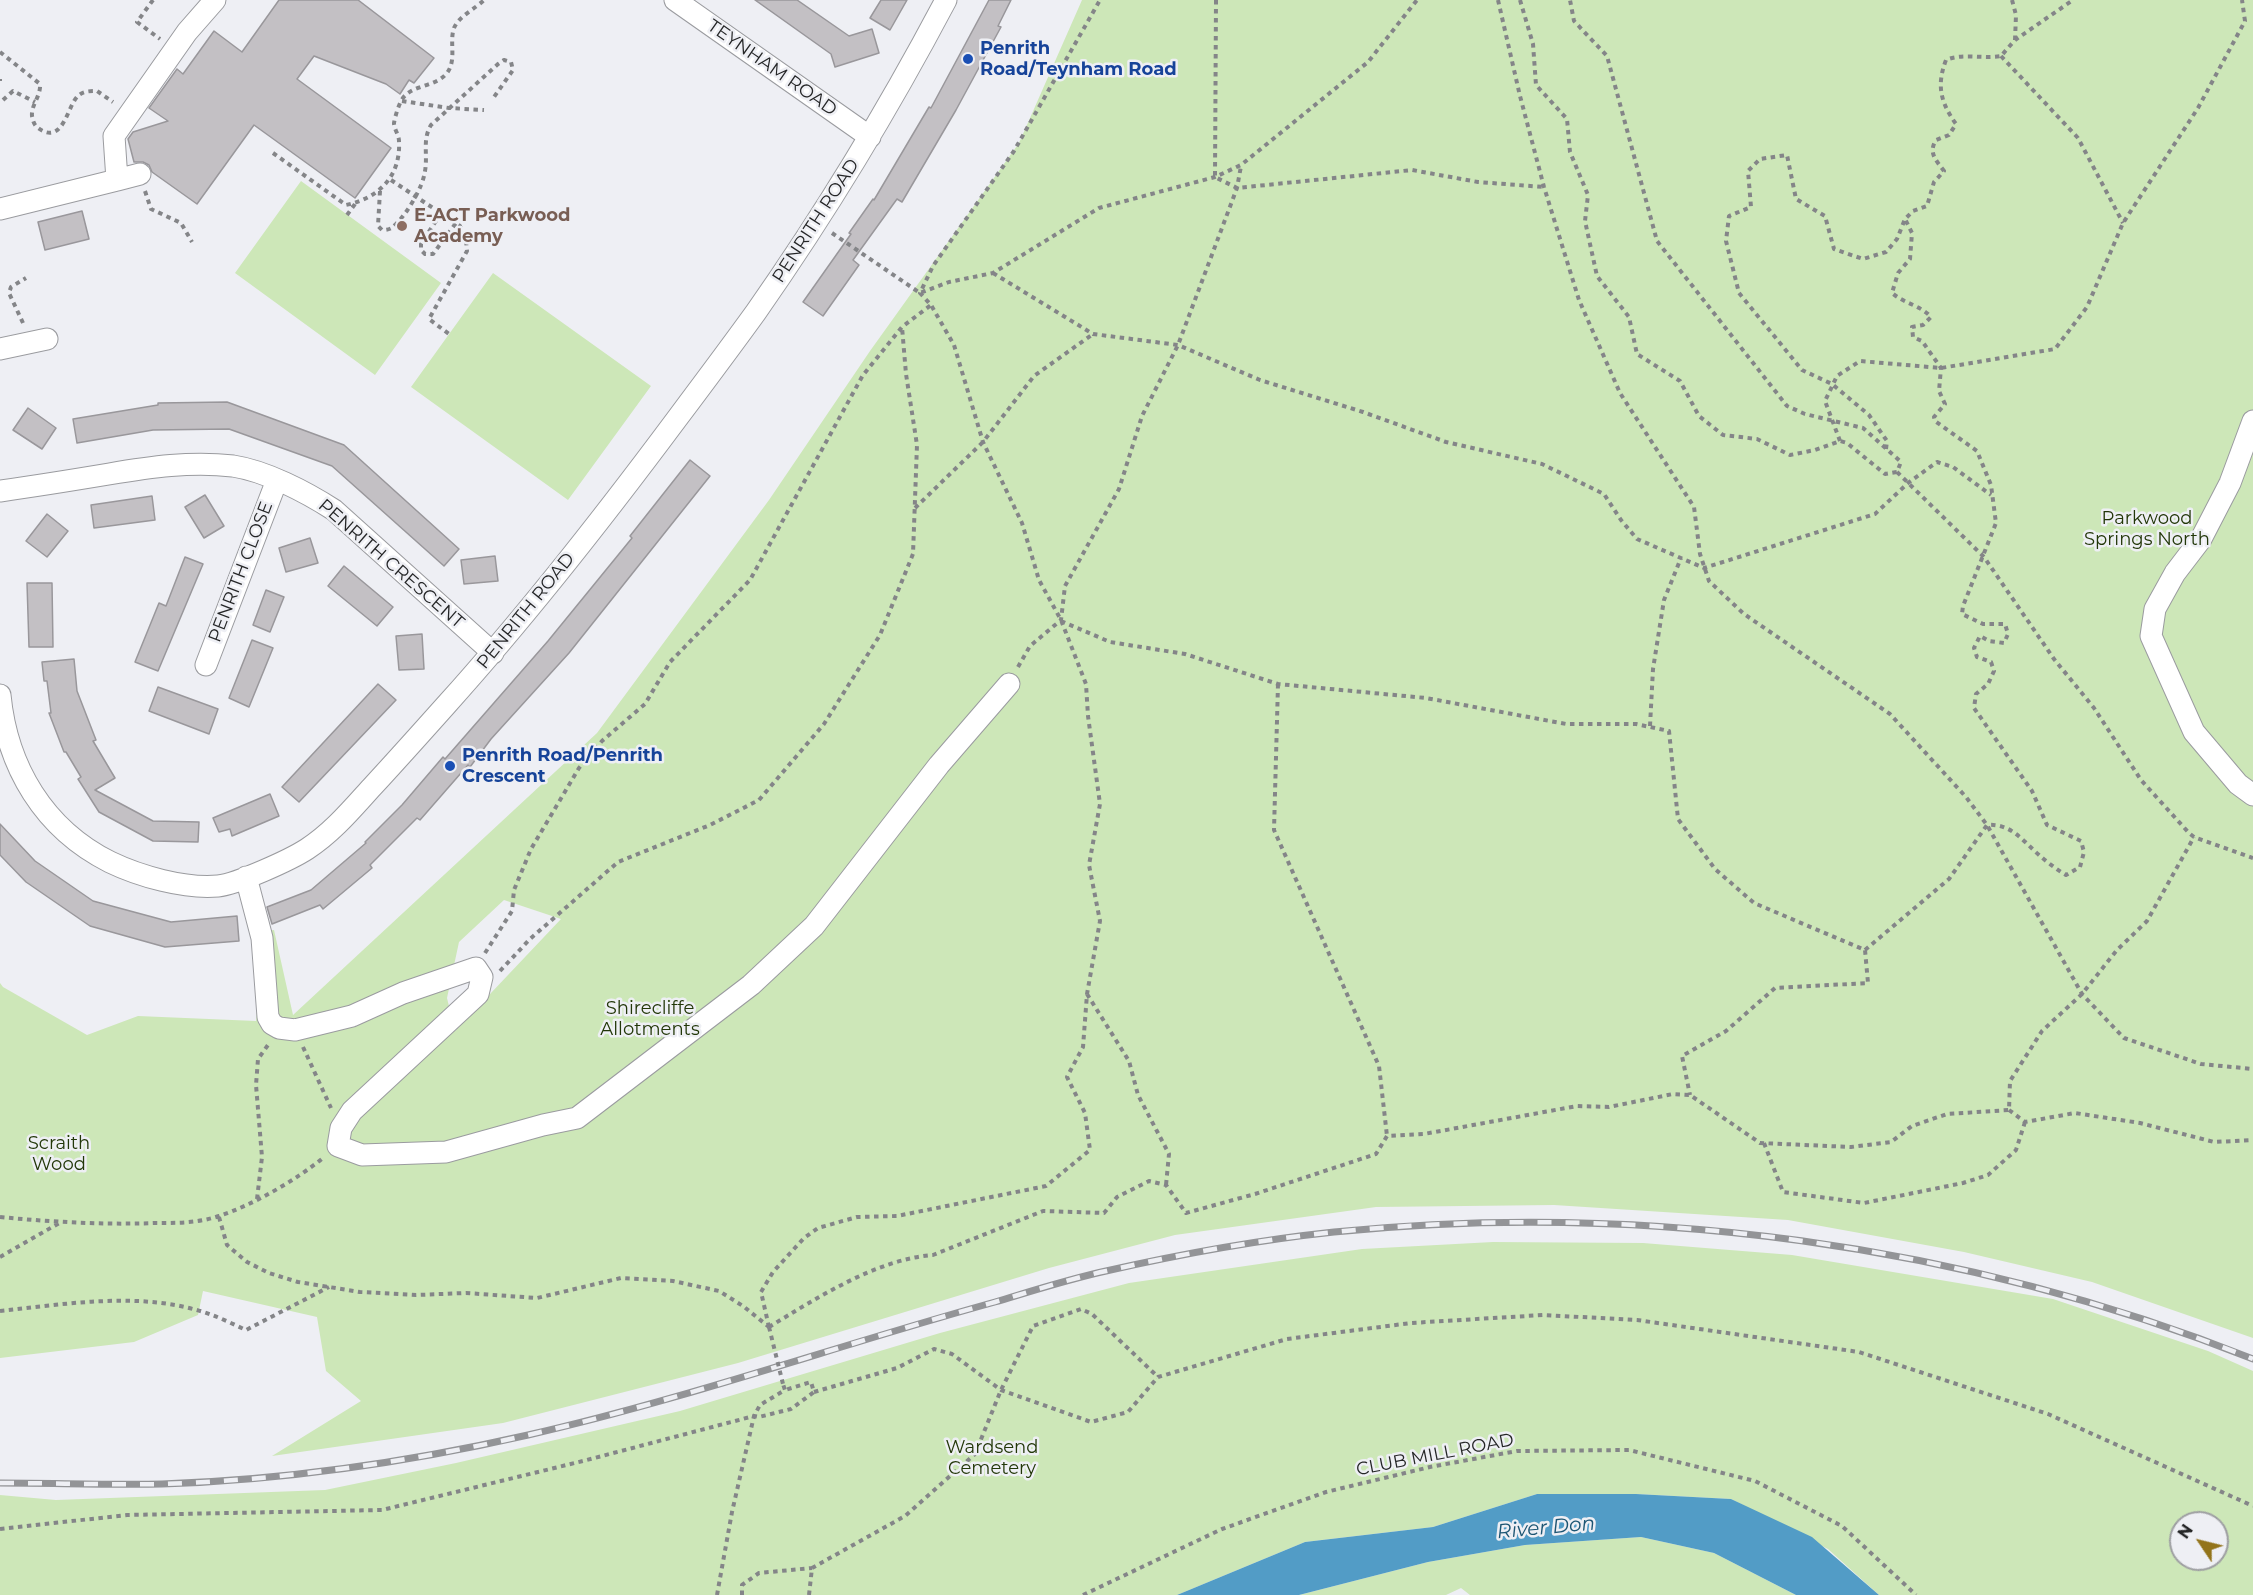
<!DOCTYPE html>
<style>
body{margin:0}
#map{position:relative;width:2253px;height:1595px;overflow:hidden;background:#eeeff4;font-family:Montserrat,sans-serif}
canvas{display:block}
.north{position:absolute;left:2169px;top:1511px;width:60px;height:60px;box-sizing:border-box;background:#eeeff4;border:2px solid #9e9fa2;border-radius:50%;rotate:305deg;font-size:16px;font-weight:700;line-height:24px;text-align:center;color:#252627}
.north::after{content:'';display:block;margin:auto;width:21px;height:27px;background:#93741a;clip-path:polygon(50% 0,100% 100%,50% 72%,0 100%)}
</style>
<div id="map">
<canvas width="2253" height="1595"></canvas>
<div class="north">N</div>
</div>
<script>
const context = document.querySelector('canvas').getContext('2d');
context.lineJoin = 'round';
function fill(path, color) { context.fillStyle = color; context.fill(path, 'evenodd'); }
function strokePath(path, color, width, dash) { context.strokeStyle = color; context.lineWidth = width; context.lineCap = dash ? 'butt' : 'round'; context.setLineDash(dash || []); context.stroke(path); }
function drawText(font, color, halo, rows, align = 'center') {
  context.font = font + ' Montserrat,sans-serif'; context.lineWidth = 5; context.setLineDash([]); context.textBaseline = 'middle'; context.strokeStyle = halo; context.fillStyle = color; for (const [text, x, y, turn = 0] of rows) {
    context.save(); context.translate(x, y); context.rotate((+turn || 0) * Math.PI / 180); context.textAlign = isNaN(turn) ? turn : align; if (halo) context.strokeText(text, 0, 0); context.fillText(text, 0, 0); context.restore();
  }
}
const green = new Path2D(`
 M 1082,0 L 2253,0 L 2253,1338 L 2092,1282 L 1964,1252 L 1788,1220 L 1554,1205 L 1376,1207 L 1175,1235 L 1049,1268 L 738,1363 L 503,1423 L 272,1456 L 361,1401 L 326,1371 L 317,1317 L 203,1291 L 198,1315 L 134,1342 L 0,1358 L 0,983 L 3,987 L 87,1035 L 138,1016 L 256,1021 L 266,931 L 274,930 L 293,1015 L 597,733 L 769,500 L 870,351 L 1019,143 ZM 504,900 L 561,919 L 455,1031 L 447,998 L 459,942 Z
 M 301,181 L 441,283 L 375,375 L 235,273 Z
 M 493,273 L 651,386 L 568,500 L 411,387 Z
 M 1493,1242 L 1643,1243 L 1792,1255 L 2053,1299 L 2208,1351 L 2253,1371 L 2253,1595 L 1879,1595 L 1828,1549 L 1731,1499 L 1636,1494 L 1537,1494 L 1433,1527 L 1305,1542 L 1177,1595 L 0,1595 L 0,1495 L 56,1500 L 325,1490 L 456,1463 L 680,1411 L 940,1333 L 1129,1283 L 1362,1249 ZM 2181,1523 L 2217,1523 L 2217,1559 L 2181,1559 Z
 M 1641,1537 L 1714,1553 L 1796,1595 L 1470,1595 L 1461,1588 L 1446,1595 L 1299,1595 L 1428,1562 L 1525,1545 Z`);
const water = new Path2D(`
 M 1537,1494 L 1636,1494 L 1731,1499 L 1812,1537 L 1879,1595 L 1796,1595 L 1714,1553 L 1641,1537 L 1525,1545 L 1428,1562 L 1299,1595 L 1177,1595 L 1305,1542 L 1433,1527 Z`);
const building = new Path2D(`
 M 279,0 L 358,0 L 434,58 L 414,83 L 409,80 L 400,94 L 386,84 L 314,56 L 297,79 L 391,148 L 355,198 L 254,125 L 197,204 L 152,172 L 149,165 L 143,162 L 134,162 L 128,139 L 133,132 L 168,121 L 149,108 L 177,69 L 183,74 L 214,31 L 242,52 Z
 M 755,0 L 797,0 L 849,36 L 872,29 L 879,53 L 835,67 L 831,54 Z
 M 881,0 L 907,0 L 890,30 L 870,18 Z
 M 989,0 L 1011,0 L 998,26 L 1001,27 L 956,110 L 902,202 L 897,199 L 853,260 L 859,265 L 823,316 L 803,302 L 851,234 L 849,233 L 873,199 L 874,200 L 929,107 L 931,108 Z
 M 82,211 L 89,239 L 45,250 L 38,222 Z
 M 227,402 L 344,445 L 459,549 L 444,566 L 332,466 L 229,429 L 153,430 L 77,443 L 73,419 L 158,405 L 158,403 Z
 M 28,408 L 56,428 L 42,449 L 13,430 Z
 M 690,460 L 710,476 L 569,653 L 491,739 L 470,767 L 468,765 L 420,820 L 417,818 L 370,865 L 372,868 L 323,909 L 320,905 L 272,924 L 267,907 L 311,890 L 366,843 L 365,842 L 402,805 L 443,757 L 445,759 L 548,641 L 632,538 L 630,536 Z
 M 205,495 L 224,526 L 204,538 L 185,507 Z
 M 152,496 L 155,520 L 94,528 L 91,505 Z
 M 47,514 L 68,531 L 47,557 L 26,541 Z
 M 310,538 L 318,563 L 286,572 L 279,548 Z
 M 495,556 L 498,581 L 464,584 L 461,560 Z
 M 185,557 L 203,564 L 158,671 L 135,662 L 159,603 L 166,606 Z
 M 344,566 L 393,607 L 377,626 L 328,586 Z
 M 27,583 L 52,583 L 53,647 L 29,647 Z
 M 266,590 L 284,597 L 270,632 L 253,625 Z
 M 422,634 L 424,669 L 399,670 L 396,636 Z
 M 252,640 L 273,648 L 249,707 L 229,698 Z
 M 74,659 L 77,691 L 96,740 L 93,741 L 115,778 L 95,790 L 153,821 L 199,822 L 198,842 L 153,841 L 99,812 L 78,779 L 81,777 L 66,752 L 64,752 L 49,713 L 51,713 L 47,681 L 44,681 L 42,662 Z
 M 378,684 L 396,700 L 299,802 L 282,787 Z
 M 158,687 L 218,709 L 209,734 L 149,711 Z
 M 270,794 L 279,816 L 232,836 L 230,829 L 219,832 L 213,818 Z
 M 0,824 L 35,861 L 93,901 L 171,922 L 237,916 L 239,941 L 165,947 L 90,926 L 26,882 L 0,855 Z`);
const path = new Path2D(`
 M 153,0 L 137,22 L 160,39
 M 1216,0 L 1215,177 L 1237,188 L 1412,170 L 1478,182 L 1544,187
 M 1498,0 L 1520,96 L 1544,187 L 1579,300 L 1620,393 L 1694,507 L 1700,554 L 1709,581 L 1744,614 L 1890,714 L 1966,797 L 1987,825 L 2082,994 L 2124,1038 L 2201,1064 L 2253,1069
 M 1520,0 L 1533,44 L 1536,85 L 1567,119 L 1570,152 L 1588,195 L 1585,221 L 1597,276 L 1629,317 L 1637,354 L 1680,381 L 1699,416 L 1723,435 L 1757,439 L 1790,455 L 1815,450 L 1840,441 L 1847,443 L 1885,474 L 1897,472 L 1901,462 L 1863,428 L 1805,414 L 1787,406 L 1657,241 L 1607,56 L 1574,21 L 1570,0
 M 2012,0 L 2016,15 L 2015,40
 M 0,52 L 40,84 C 41,96 31,105 32,116 C 33,121 34,125 38,128 C 64,147 67,104 79,95 C 84,91 91,91 97,91 L 113,102
 M 2001,56 L 2078,138 L 2123,223
 M 0,79 L 0,81
 M 3,100 L 13,91 L 35,102
 M 402,101 L 449,108 L 484,110
 M 273,153 L 346,205 C 379,198 401,176 399,141 C 399,135 394,129 394,123 C 395,117 398,107 401,101 C 410,84 435,88 447,73 C 457,60 449,42 454,28 C 459,16 475,9 484,0
 M 391,180 L 460,226 L 466,240 L 467,251 L 429,319 L 449,334
 M 145,191 L 151,209 L 181,223 L 192,242
 M 380,191 L 378,226 L 382,230 C 387,230 392,229 395,225 C 407,214 423,187 425,171 C 428,154 422,140 431,125 L 498,64 L 504,60 L 511,62 L 513,70 L 494,97
 M 441,213 L 421,244 L 421,250 L 425,254 L 433,254 L 456,223
 M 347,215 L 355,204
 M 832,233 L 920,293 L 949,282 L 993,273 L 1099,208 L 1215,177 L 1241,165 L 1368,62 L 1417,0
 M 993,273 L 1093,334 L 1178,345 L 1260,380 L 1363,412 L 1446,442 L 1542,464 L 1604,494 L 1621,520 L 1637,539 L 1704,568 L 1875,514 L 1908,483 L 1937,462 L 1953,467 L 1991,495
 M 23,323 L 9,293 L 11,287 L 26,278
 M 1840,441 L 1825,401 L 1837,376 L 1860,361 L 1941,368 L 2055,349 L 2087,307 L 2123,223 L 2198,108 L 2245,21 L 2242,0
 M 1886,449 L 1887,441 L 1869,415 L 1832,384 L 1802,370 L 1739,293 L 1726,241 L 1729,216 L 1751,207 L 1748,171 L 1760,159 L 1787,155 L 1796,199 L 1825,216 L 1834,249 L 1863,259 L 1886,252 L 1897,239 L 1905,219 L 1913,211 L 1927,206 L 1934,182 L 1944,171 C 1936,160 1928,153 1936,140 L 1949,135 L 1956,124 C 1941,103 1936,86 1946,60 C 1962,53 1983,59 2001,56 L 2015,40 L 2073,0
 M 1897,472 L 1984,557 L 2054,659 L 2094,708 L 2141,780 L 2189,833 L 2194,837 L 2253,858
 M 915,508 L 983,442 L 1034,376 L 1093,334
 M 1061,621 L 1110,642 L 1185,654 L 1278,684 L 1426,698 L 1566,724 L 1636,724 L 1669,731 L 1678,819 L 1715,869 L 1754,903 L 1865,950 L 1868,983 L 1775,988 L 1726,1031 L 1682,1056 L 1690,1095
 M 1018,667 L 1030,646 L 1061,620 L 1065,586 L 1119,489 L 1142,416 L 1178,345 L 1237,188 L 1241,166
 M 1278,684 L 1274,830 L 1379,1066 L 1387,1136
 M 1650,726 L 1653,669 L 1664,600 L 1681,558
 M 1865,950 L 1949,879 L 1987,825 C 2011,823 2023,841 2039,855 C 2047,862 2056,869 2066,875 L 2080,867 L 2084,852 L 2081,841 L 2047,825 L 2032,791 L 1974,708 L 1976,694 L 1988,684 L 1994,671 L 1991,662 L 1977,657 L 1974,648 L 1980,636 L 1989,641 L 2004,643 L 2008,634 L 2005,624 L 1983,624 L 1962,614 L 1963,606 L 1996,523 L 1991,485 L 1977,451 L 1935,421 L 1934,417 L 1945,404 L 1939,391 L 1941,368 L 1922,341 L 1913,337 L 1912,327 L 1923,325 L 1931,317 C 1920,305 1905,304 1892,293 L 1898,273 L 1910,259 L 1912,233 L 1905,219
 M 485,953 L 512,911 L 514,890 L 531,849 L 579,768 L 602,741 L 645,704 L 670,662 L 750,580 L 863,375 L 902,327 L 931,305
 M 500,971 L 530,939 L 618,862 L 710,825 L 759,800 L 824,724 L 880,635 L 913,554 L 917,445 L 906,374 L 902,327
 M 1087,994 L 1129,1061 L 1138,1095 L 1169,1154 L 1166,1185
 M 303,1047 L 331,1108
 M 2009,1110 L 2025,1122 L 2075,1113 L 2140,1123 L 2214,1142 L 2253,1140
 M 1764,1143 L 1783,1192 L 1864,1203 L 1963,1183 L 1988,1175 L 2016,1150 L 2025,1122
 M 257,1199 L 262,1157 L 256,1085 L 258,1059 L 268,1045
 M 0,1217 C 52,1222 104,1225 156,1223 C 177,1223 199,1223 219,1216 C 253,1205 296,1180 323,1158
 M 219,1217 L 227,1245 L 247,1262 L 269,1273 L 298,1282 L 360,1292 L 416,1295 L 466,1293 L 537,1298 L 621,1278 L 673,1281 L 719,1291 L 743,1306 L 769,1327
 M 0,1257 L 61,1222
 M 0,1311 C 68,1304 145,1290 212,1315 C 223,1319 235,1325 246,1330 L 329,1287
 M 769,1327 C 817,1298 877,1259 933,1255 L 1043,1211 L 1104,1213 L 1117,1197 L 1149,1181 L 1166,1185 L 1186,1213 L 1255,1194 L 1376,1154 L 1387,1136 L 1424,1134 L 1577,1106 L 1609,1107 L 1673,1094 L 1690,1095 L 1760,1143 L 1851,1147 L 1891,1142 L 1912,1126 L 1947,1114 L 2009,1110 L 2010,1081 L 2042,1031 L 2082,994 L 2117,950 L 2147,921 L 2194,837
 M 769,1327 L 761,1292 L 773,1272 L 804,1238 L 818,1228 L 857,1217 L 897,1216 L 1046,1186 L 1090,1150 L 1085,1113 L 1067,1077 L 1083,1047 L 1087,994 L 1100,921 L 1089,865 L 1100,804 L 1088,716 L 1086,684 L 1061,620 L 1039,580 L 1022,523 L 983,442 L 954,345 L 931,305 L 920,293 L 933,266 L 1014,151 L 1100,0
 M 814,1392 L 897,1368 L 934,1349 L 952,1354 L 1001,1390 L 1091,1422 L 1128,1412 L 1158,1377 L 1287,1339 L 1411,1323 L 1543,1315 L 1637,1320 L 1859,1352 L 2048,1414 L 2253,1506
 M 0,1529 L 127,1515 L 382,1510 L 583,1461 L 754,1416 L 759,1417 L 791,1409 L 814,1392 L 811,1382 L 785,1390
 M 717,1595 L 732,1512 L 754,1416 L 760,1405 L 785,1390 L 783,1384
 M 742,1595 L 742,1585 L 759,1573 L 812,1568
 M 809,1595 L 812,1568 L 905,1516 L 975,1454 L 1001,1390 L 1033,1326 L 1081,1309 L 1092,1314 L 1158,1377
 M 1083,1595 L 1222,1529 L 1326,1492 L 1430,1467 L 1517,1451 L 1629,1450 L 1755,1481 L 1842,1526 L 1916,1595`);
const minor = new Path2D(`
 M 675,0 L 870,137
 M 117,180 L 140,174
 M 0,209 L 117,180 L 114,136 L 187,32 L 215,0
 M 0,349 L 47,339
 M 2253,421 L 2230,483 L 2201,539 L 2175,573 L 2155,609 L 2151,636 L 2194,732 L 2238,784 L 2253,795
 M 0,491 C 36,486 73,480 109,474 C 150,467 191,461 233,466 C 266,471 306,492 334,510 L 493,653
 M 206,665 L 277,480
 M 0,695 C 7,767 44,829 110,862 C 139,876 184,889 218,886 C 237,884 290,860 307,849 C 332,833 352,809 372,787 C 397,760 422,732 447,704 C 528,614 603,518 676,420 C 703,384 730,348 756,312 C 826,212 889,108 946,0
 M 246,877 L 262,938 L 268,1017 L 272,1024 L 279,1028 L 295,1030 L 352,1016 L 403,993 L 476,968 L 482,977 L 478,994 L 352,1111 L 341,1128 L 338,1146 L 362,1155 L 446,1152 L 543,1125 L 577,1118 L 751,985 L 814,926 L 939,765 L 1009,684`);
const rail = new Path2D(`
 M 0,1483 C 54,1483 108,1485 162,1484 C 284,1480 409,1462 528,1435 C 686,1399 839,1345 995,1302 C 1032,1291 1069,1279 1106,1271 C 1181,1254 1258,1240 1334,1232 C 1644,1201 1964,1244 2253,1359`);
const pathBridge = new Path2D(`
 M 769,1327 L 783,1384`);
const markers = [
 [968,59,6,"#1a4fb4"],
 [402,226,6,"#8d6e63"],
 [450,766,6,"#1a4fb4"]
];
const transitNames = [
 ["Penrith",980,49],
 ["Road/Teynham Road",980,70],
 ["Penrith Road/Penrith",462,756],
 ["Crescent",462,777]
];
const streetNames = [
 ["TEYNHAM ROAD",772,68,35],
 ["PENRITH ROAD",816,221,-57],
 ["PENRITH CRESCENT",391,564,41],
 ["PENRITH CLOSE",241,572,-69],
 ["PENRITH ROAD",526,611,-51],
 ["CLUB MILL ROAD",1435,1455,-11]
];
const educationNames = [
 ["E-ACT Parkwood",414,216],
 ["Academy",414,237]
];
const parkNames = [
 ["Parkwood",2147,519],
 ["Springs North",2147,540],
 ["Shirecliffe",650,1009],
 ["Allotments",650,1030],
 ["Scraith",59,1144],
 ["Wood",59,1165],
 ["Wardsend",992,1448],
 ["Cemetery",992,1469]
];
const waterNames = [
 ["River Don",1546,1528,-5]
];
fill(green, '#cde7b8');
fill(water, '#529cc6');
fill(building, '#c3c0c4');
strokePath(building, '#99979b', 1.5);
strokePath(minor, '#9a9b9f', 23);
strokePath(path, '#848588', 4, [4.5, 4.5]);
strokePath(minor, '#fff', 21);
strokePath(rail, '#939497', 7);
strokePath(rail, '#eeeff4', 4.5, [14]);
strokePath(pathBridge, '#848588', 4, [4.5, 4.5]);
for (const [x, y, r, color] of markers) { const dot = new Path2D(); dot.arc(x, y, r, 0, 2 * Math.PI); context.fillStyle = color; context.fill(dot); strokePath(dot, '#eeeff4', 2); }
drawText('bold 18px', '#164399', '#eeeff4', transitNames, 'left');
drawText('18px', '#252627', '#eeeff4', streetNames);
drawText('bold 18px', '#785e54', '#eeeff4', educationNames, 'left');
drawText('18px', '#223708', '#eeeff4', parkNames);
drawText('italic 20px', '#1c5573', '#eeeff4', waterNames);
</script>
